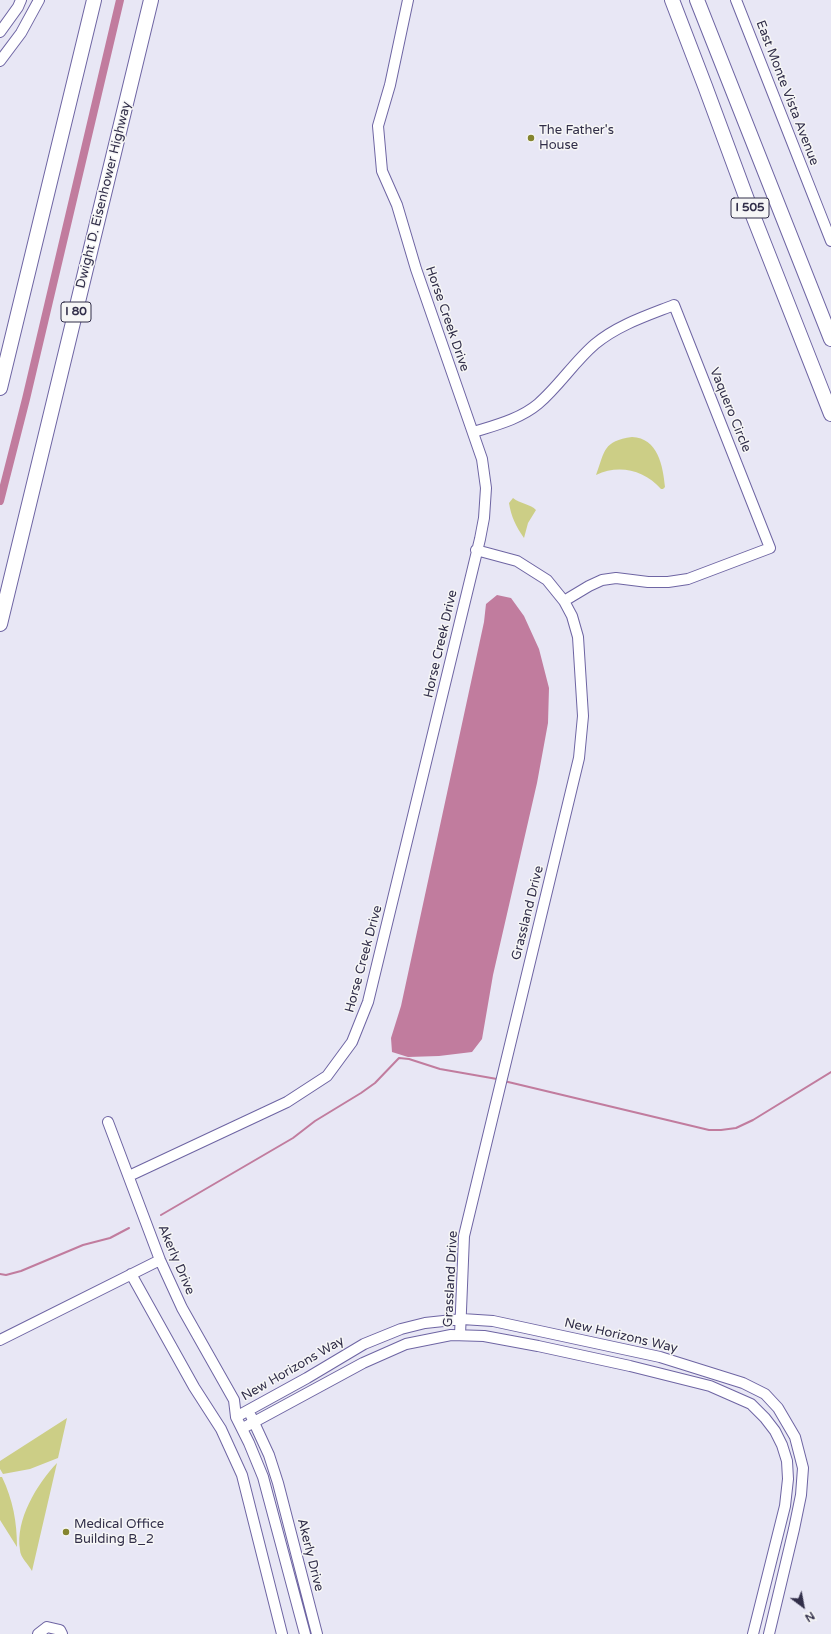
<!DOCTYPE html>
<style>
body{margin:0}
#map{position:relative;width:831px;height:1634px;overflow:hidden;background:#e8e7f5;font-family:"Varela Round",sans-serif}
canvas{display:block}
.north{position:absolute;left:783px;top:1586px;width:40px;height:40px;-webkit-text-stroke:3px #f6f6f6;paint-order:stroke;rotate:148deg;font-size:11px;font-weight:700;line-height:16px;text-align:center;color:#312e49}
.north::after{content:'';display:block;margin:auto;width:14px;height:18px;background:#312e49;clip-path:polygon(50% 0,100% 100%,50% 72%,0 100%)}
</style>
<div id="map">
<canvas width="831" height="1634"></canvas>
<div class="north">N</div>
</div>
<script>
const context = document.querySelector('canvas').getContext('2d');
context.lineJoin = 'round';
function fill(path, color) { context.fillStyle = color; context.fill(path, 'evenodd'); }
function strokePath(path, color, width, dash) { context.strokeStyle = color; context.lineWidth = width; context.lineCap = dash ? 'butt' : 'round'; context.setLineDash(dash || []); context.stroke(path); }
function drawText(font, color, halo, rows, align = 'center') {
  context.font = font + ' "Varela Round",sans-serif'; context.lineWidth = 3; context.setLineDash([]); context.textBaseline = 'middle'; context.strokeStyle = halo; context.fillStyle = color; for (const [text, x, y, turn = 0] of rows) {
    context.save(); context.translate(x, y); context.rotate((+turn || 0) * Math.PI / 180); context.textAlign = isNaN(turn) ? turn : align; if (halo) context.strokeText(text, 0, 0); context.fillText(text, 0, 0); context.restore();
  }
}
const green = new Path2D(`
 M 632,437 C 658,438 663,466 665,487 L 663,489 L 661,489 C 644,470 619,464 596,475 C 605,451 603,441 632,437 Z
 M 513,498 C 520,504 531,504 536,510 L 528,523 L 524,538 C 516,527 511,516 509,503 Z
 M 67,1418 L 58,1458 L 30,1469 L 3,1474 L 0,1469 L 0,1461 Z
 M 57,1463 L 32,1571 C 29,1565 20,1557 20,1550 C 15,1520 37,1484 57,1463 Z
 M 0,1477 L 2,1477 C 13,1500 17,1522 17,1547 L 0,1520 Z`);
const water = new Path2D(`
 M 497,595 L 511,598 L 524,616 L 539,649 L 549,688 L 548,723 L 537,783 L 493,975 L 482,1039 L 472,1052 L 439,1056 L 408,1057 L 392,1052 L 391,1038 L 401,1006 L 484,622 L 486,604 Z`);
const stream = new Path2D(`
 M 504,1081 L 709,1130 L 721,1130 L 736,1128 L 753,1120 L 831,1072
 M 161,1215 L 293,1138 L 315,1121 L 361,1093 L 375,1083 L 399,1058 L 409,1059 L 440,1069 L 497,1079
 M 0,1274 L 6,1275 L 21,1271 L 83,1245 L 110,1238 L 129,1228`);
const canal = new Path2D(`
 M 0,501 L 26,399 L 120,0`);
const minor = new Path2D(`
 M 736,0 L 831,241
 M 0,32 L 18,7 L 21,0
 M 0,61 L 21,33 L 39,0
 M 474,432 C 496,425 520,419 538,404 C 559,386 574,362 595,344 C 618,325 646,316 674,305 L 770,548 L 688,579 L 668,582 L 648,582 L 616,578 L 602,580 L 589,586 L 564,601
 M 108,1122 L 160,1260 L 182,1308 L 234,1400 L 236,1417 L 249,1443 L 263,1477 L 305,1634
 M 129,1176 L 287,1102 L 327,1076 L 352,1042 L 368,1002 L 480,539 L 484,518 L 486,488 L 482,459 L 416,269 L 397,205 L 382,171 L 378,126 L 390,85 L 408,0
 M 131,1274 L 194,1387 L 221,1429 L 242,1475 L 282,1634
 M 460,1335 L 464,1236 L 579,758 L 583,716 L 578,637 L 572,616 L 564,601 L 547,580 L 517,561 L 476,550
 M 0,1340 L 160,1260
 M 251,1416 L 269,1455 L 278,1483 L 317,1634
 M 236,1417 L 307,1378 L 364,1344 L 401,1329 L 425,1323 L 462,1319 L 493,1321 L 660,1357 L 743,1383 L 765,1394 L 778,1408 L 795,1437 L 803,1468 L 801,1495 L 794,1529 L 769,1634
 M 243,1428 L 363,1363 L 406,1344 L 451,1335 L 484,1336 L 538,1346 L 630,1366 L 710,1386 L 751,1404 L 765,1418 L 775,1431 L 782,1445 L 787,1461 L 788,1479 L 785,1506 L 753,1634
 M 38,1634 L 47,1627 L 60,1630 L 62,1634`);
const highway = new Path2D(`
 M 672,0 L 705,86 L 752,213 L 831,414
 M 697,0 L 831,339
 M 0,388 L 94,0
 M 0,624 L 151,0`);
const markers = [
 [531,138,4,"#84842e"],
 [66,1532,4,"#84842e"]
];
const shields = [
 [750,208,38],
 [76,312,30]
];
const shieldNames = [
 ["I 505",750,208],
 ["I 80",76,312]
];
const streetNames = [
 ["East Monte Vista Avenue",787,93,69],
 ["Dwight D. Eisenhower Highway",104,195,-76],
 ["Horse Creek Drive",447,319,71],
 ["Vaquero Circle",730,410,68],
 ["Horse Creek Drive",441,644,-77],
 ["Grassland Drive",528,913,-76],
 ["Horse Creek Drive",364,959,-75],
 ["Akerly Drive",176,1260,67],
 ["Grassland Drive",451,1279,-87],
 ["New Horizons Way",621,1336,13],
 ["New Horizons Way",293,1369,-30],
 ["Akerly Drive",310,1555,76]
];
const poiNames = [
 ["The Father's",539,131],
 ["House",539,146],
 ["Medical Office",74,1525],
 ["Building B_2",74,1540]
];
fill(green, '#ccce86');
fill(water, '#c17c9e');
strokePath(stream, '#c17c9e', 2);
strokePath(canal, '#c17c9e', 8);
strokePath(minor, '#6e65a3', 12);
strokePath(highway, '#6e65a3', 16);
strokePath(minor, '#fff', 10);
strokePath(highway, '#fff', 14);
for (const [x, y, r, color] of markers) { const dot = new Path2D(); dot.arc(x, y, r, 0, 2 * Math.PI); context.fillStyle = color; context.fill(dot); strokePath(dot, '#f6f6f6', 1.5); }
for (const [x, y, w] of shields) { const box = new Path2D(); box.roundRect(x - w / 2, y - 10, w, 20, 3); context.fillStyle = '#f6f6f6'; context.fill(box); strokePath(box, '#312e49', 1); }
drawText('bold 12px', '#312e49', null, shieldNames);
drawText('13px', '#312e49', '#f6f6f6', streetNames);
drawText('13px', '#312e49', '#f6f6f6', poiNames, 'left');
</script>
